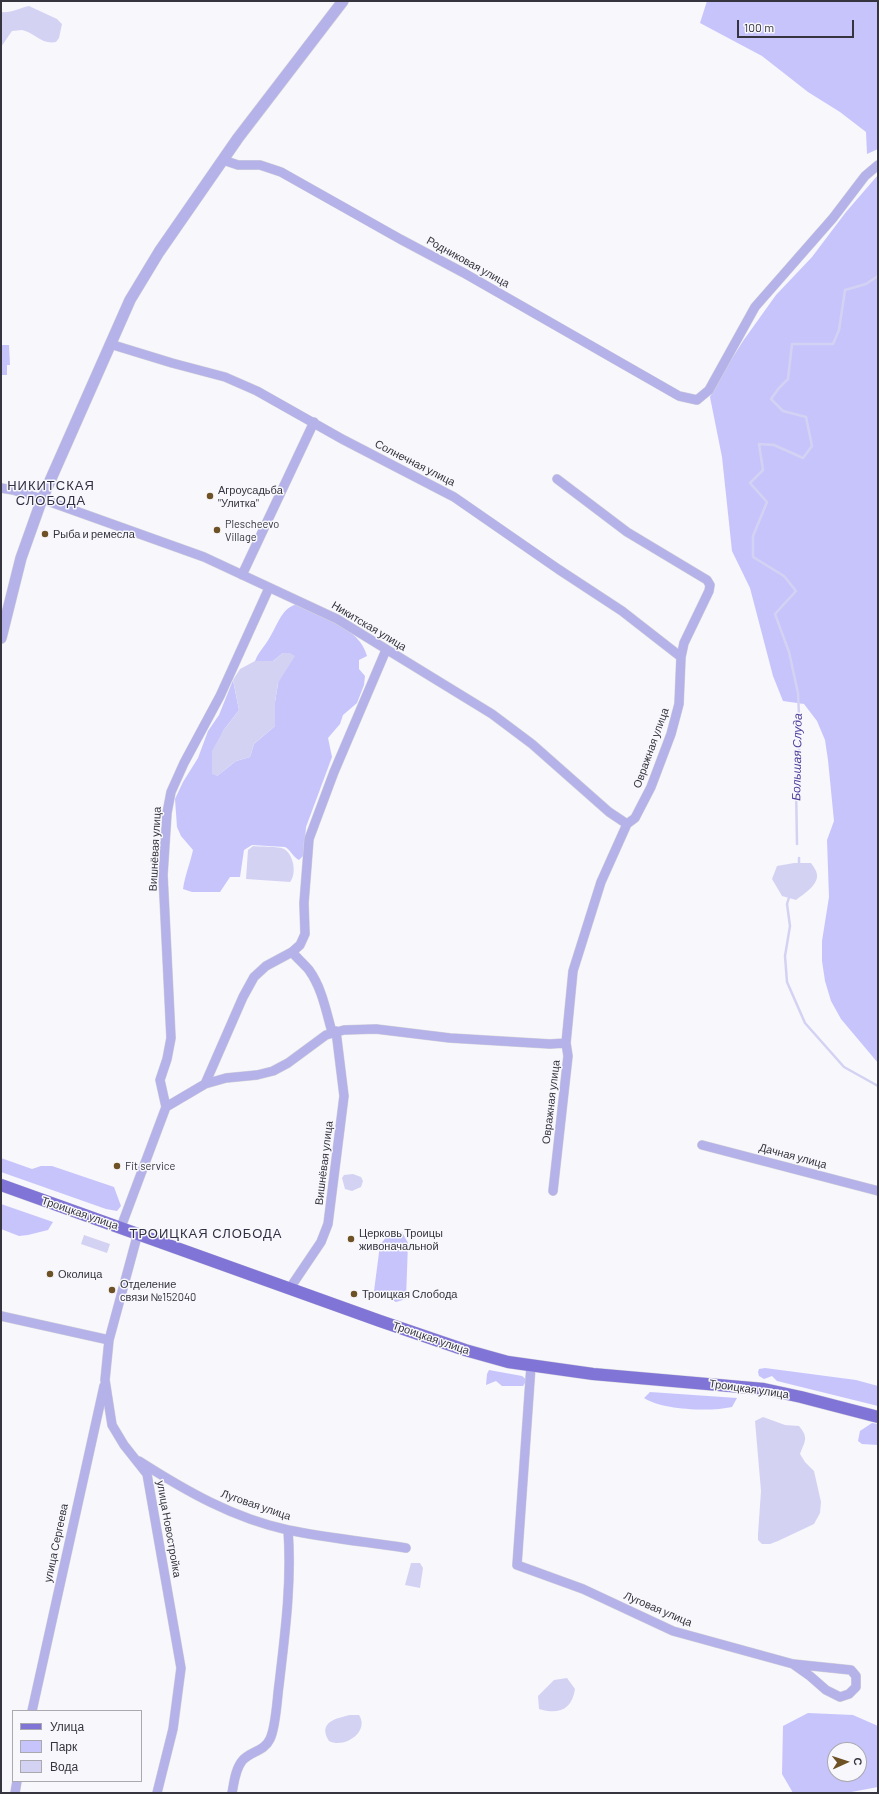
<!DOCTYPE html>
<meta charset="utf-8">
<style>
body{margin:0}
#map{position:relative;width:879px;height:1794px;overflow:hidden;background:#f7f7fc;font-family:Barlow,sans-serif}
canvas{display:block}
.frame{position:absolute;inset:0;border:2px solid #36353f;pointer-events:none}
.legend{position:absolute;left:12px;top:1710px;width:130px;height:72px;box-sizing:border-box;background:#f7f7fc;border:1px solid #aaa9b0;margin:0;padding:5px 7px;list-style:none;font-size:12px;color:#36353f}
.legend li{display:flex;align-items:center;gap:8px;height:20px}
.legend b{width:20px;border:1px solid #aaa9b0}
.north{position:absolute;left:827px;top:1742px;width:40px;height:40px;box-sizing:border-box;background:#f7f7fc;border:1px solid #aaa9b0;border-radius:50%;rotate:87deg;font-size:11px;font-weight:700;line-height:16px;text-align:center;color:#36353f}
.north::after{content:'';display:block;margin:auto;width:14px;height:18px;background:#6e5225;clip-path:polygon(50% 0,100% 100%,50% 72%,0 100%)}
.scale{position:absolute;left:737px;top:20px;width:117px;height:18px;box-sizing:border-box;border:2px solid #36353f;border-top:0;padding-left:5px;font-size:12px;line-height:14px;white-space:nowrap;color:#36353f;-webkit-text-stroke:3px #f7f7fc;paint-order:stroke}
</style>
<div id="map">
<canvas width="879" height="1794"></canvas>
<div class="frame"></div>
<ul class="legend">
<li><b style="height:5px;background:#8074d7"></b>Улица</li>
<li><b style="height:11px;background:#c7c4fc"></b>Парк</li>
<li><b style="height:11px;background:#d4d2f3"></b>Вода</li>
</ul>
<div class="north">С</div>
<div class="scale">100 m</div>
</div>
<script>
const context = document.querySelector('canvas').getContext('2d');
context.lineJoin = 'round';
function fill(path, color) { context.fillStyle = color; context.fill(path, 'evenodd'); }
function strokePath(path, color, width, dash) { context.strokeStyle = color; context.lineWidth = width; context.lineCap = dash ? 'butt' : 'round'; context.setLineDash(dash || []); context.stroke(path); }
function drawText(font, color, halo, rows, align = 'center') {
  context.font = font + ' Barlow,sans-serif'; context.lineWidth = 3; context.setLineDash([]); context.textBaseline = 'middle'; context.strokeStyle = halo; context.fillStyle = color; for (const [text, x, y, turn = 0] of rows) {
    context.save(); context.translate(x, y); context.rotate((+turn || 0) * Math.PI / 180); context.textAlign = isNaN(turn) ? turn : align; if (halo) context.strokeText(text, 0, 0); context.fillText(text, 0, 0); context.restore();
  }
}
const green = new Path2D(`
 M 707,1 L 878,1 L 878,149 L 867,154 L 866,132 L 840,112 L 808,92 L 762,56 L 700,23 Z
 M 878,175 L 878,1063 L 841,1019 L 831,1001 L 825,981 L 822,961 L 822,941 L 829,897 L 827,840 L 834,821 L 828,760 L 825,740 L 817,721 L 804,704 L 783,701 L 773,676 L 750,588 L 732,551 L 722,457 L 710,397 L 717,382 L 743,341 L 776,295 L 812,257 L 846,212 Z
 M 1,345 L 9,345 L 10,365 L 7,365 L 7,375 L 1,375 Z
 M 298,604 C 321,616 360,628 367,656 L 359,660 L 359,669 L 365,676 L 364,685 L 357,703 L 343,715 L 340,724 L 328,738 L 332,757 L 306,827 L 304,855 L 299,860 C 292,856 291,850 285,847 L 252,845 L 244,850 L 240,877 L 230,877 L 220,892 L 192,892 L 183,889 C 185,875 190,864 193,850 L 181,836 L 177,827 L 175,799 L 183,782 L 198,758 L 208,731 L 219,715 L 233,680 L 239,710 L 223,731 L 217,776 L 236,761 L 250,757 L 254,744 L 275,726 L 275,702 L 283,653 L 273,661 L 255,661 C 259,651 265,646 270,637 C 278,624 282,607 298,604 Z
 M 1,1158 L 32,1169 L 41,1166 L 52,1166 L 114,1187 L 121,1206 L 117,1211 L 106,1209 L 1,1172 Z
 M 1,1204 L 53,1222 L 48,1230 L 28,1235 L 19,1236 L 1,1229 Z
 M 402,1232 L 408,1243 L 406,1299 L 396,1302 L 374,1291 L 380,1245 L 387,1236 Z
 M 765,1368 L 856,1380 L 878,1386 L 878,1406 L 777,1381 L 772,1376 L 764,1379 L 759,1376 L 758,1372 L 759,1369 Z
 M 489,1370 L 522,1376 L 527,1380 L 523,1386 L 502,1386 L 496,1381 L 486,1385 L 487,1374 Z
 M 650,1392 L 737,1398 L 732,1407 C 710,1412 662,1410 644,1398 Z
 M 872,1423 L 878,1424 L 878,1445 L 862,1444 L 858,1441 L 860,1431 Z
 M 808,1713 L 853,1715 L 878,1726 L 878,1787 L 846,1793 L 793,1793 L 782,1774 L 783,1726 ZM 835,1750 L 859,1750 L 859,1774 L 835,1774 Z`);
const water = new Path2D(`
 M 29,6 L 57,19 L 62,24 L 59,38 L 56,42 C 42,45 35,33 22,30 C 19,30 15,31 12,31 L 1,47 L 1,12 C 12,13 19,8 29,6 Z
 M 283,653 L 290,653 L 295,656 L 278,683 L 275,702 L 275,726 L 254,744 L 250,757 L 236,761 L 217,776 L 212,774 L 212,751 L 223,731 L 239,710 L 233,680 L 240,669 L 255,661 L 273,661 Z
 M 253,846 C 260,847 279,846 284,849 C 294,855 297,874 290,882 L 246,879 L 248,850 Z
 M 794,863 L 811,863 C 813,866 817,871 817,875 C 818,885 804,894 796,900 L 782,896 L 772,879 L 777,866 Z
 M 353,1174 L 361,1177 L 363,1181 L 361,1187 L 352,1191 L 345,1189 L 342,1178 L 344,1175 Z
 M 84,1235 L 110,1244 L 107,1253 L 81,1244 Z
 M 763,1417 L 785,1425 L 799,1426 C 809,1438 805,1441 800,1454 L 805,1462 L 814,1471 L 821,1502 L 820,1513 L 814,1524 L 778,1541 L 770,1544 L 762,1544 L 758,1540 L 758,1534 L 761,1491 L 755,1421 Z
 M 411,1563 L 420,1563 L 423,1568 L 420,1588 L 405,1585 Z
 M 567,1678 L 575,1689 C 572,1710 558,1715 539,1709 L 538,1696 L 554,1680 Z
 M 350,1715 L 359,1715 C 370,1732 344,1749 329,1741 C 317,1722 337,1718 350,1715 Z`);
const stream = new Path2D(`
 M 797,844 L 796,785 L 800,737 L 798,693 L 789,652 L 775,614 L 796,591 L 784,576 L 753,557 L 753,536 L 767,502 L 750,483 L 763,470 L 759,444 L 774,445 L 803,458 L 812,446 L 806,417 L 783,411 L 771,399 L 779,388 L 788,379 L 792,344 L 833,344 L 839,330 L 845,290 L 866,284 L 878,276
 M 799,858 L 799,865
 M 790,894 L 787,904 L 790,926 L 785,956 L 787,982 L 805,1023 L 844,1067 L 878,1086`);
const minor = new Path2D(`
 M 223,160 L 238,165 L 260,165 L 281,172 L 400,239 L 464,273 L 679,396 L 697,400 L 709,390 L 755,307 L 833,218 L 865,176 L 878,165
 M 110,344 L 172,363 L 225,377 L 257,391 L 342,439 L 454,497 L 558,569 L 622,611 L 681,657
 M 1,488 L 13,490 L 42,499 L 204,557 L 337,619 L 492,714 L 532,744 L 609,812 L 627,824
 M 242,575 L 314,422
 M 292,952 C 297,958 304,964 309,970 C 322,988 326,1011 332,1032
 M 205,1084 L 243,997 L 254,977 L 266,966 L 292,952 L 300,945 L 305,934 L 304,903 L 309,839 L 334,772 L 386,650
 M 166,1107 L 160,1080 L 167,1059 L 171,1038 L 163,875 L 167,813 L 171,792 L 184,763 L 220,696 L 269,588
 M 702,1145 L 878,1191
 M 553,1191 L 568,1056 L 566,1043 L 573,971 L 601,882 L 627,824 L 635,818 L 651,787 L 671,734 L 679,704 L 681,657 L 684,643 L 709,591 L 710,585 L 707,580 L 627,532 L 557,479
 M 121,1227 L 166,1107 L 205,1084 L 226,1078 L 257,1075 L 273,1071 L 288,1063 L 326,1035 L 344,1030 L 376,1029 L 450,1038 L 550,1044 L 566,1043
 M 138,1233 L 109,1340 L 105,1380 L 112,1425 L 124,1445 L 147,1474 L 181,1668 L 173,1729 L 157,1793
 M 290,1288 L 321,1242 L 328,1224 L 344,1096 L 336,1031
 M 1,1316 L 109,1340
 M 531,1366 L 517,1565 L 583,1589 L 673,1631 L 793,1664 L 810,1676 L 826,1690 L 840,1697 L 849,1694 L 856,1687 L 856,1676 L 851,1670 L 793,1664
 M 139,1461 C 186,1491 233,1518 288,1530 C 327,1538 367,1542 406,1548
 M 32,1711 L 104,1386
 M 15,1793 L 17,1781
 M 232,1793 C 234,1783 235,1770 242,1761 C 250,1751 264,1752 270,1739 C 276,1727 277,1699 279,1685 C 285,1634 292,1581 288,1530`);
const tertiary = new Path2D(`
 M 1,638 L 21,558 L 42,499 L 130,300 L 159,252 L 238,138 L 343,1`);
const primary = new Path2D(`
 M 1,1185 L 380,1321 L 465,1350 L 508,1362 L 593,1374 L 764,1389 L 801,1397 L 878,1417`);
const markers = [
 [210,496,4,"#6e5225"],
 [217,530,4,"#6e5225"],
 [45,534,4,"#6e5225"],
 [117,1166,4,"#6e5225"],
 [351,1239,4,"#6e5225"],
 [50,1274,4,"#6e5225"],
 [112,1290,4,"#6e5225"],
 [354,1294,4,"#6e5225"]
];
const streetNames = [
 ["Родниковая улица",468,262,29],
 ["Солнечная улица",415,463,27],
 ["Никитская улица",369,626,31],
 ["Овражная улица",651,748,-70],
 ["Вишнёвая улица",155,849,-87],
 ["Овражная улица",551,1102,-83],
 ["Дачная улица",793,1156,15],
 ["Вишнёвая улица",324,1163,-83],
 ["Троицкая улица",80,1213,19],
 ["Троицкая улица",431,1338,19],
 ["Троицкая улица",749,1389,8],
 ["Луговая улица",256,1505,19],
 ["улица Новостройка",169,1529,80],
 ["улица Сергеева",56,1543,-78],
 ["Луговая улица",658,1609,23]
];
const poiNames = [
 ["Агроусадьба",218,490],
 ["\"Улитка\"",218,503],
 ["Plescheevo",225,524],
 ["Village",225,537],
 ["Рыба и ремесла",53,534],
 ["Fit service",125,1166],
 ["Церковь Троицы",359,1233],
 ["живоначальной",359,1246],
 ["Околица",58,1274],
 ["Отделение",120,1284],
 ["связи №152040",120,1297],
 ["Троицкая Слобода",362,1294]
];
const waterNames = [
 ["Большая Слуда",797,757,-89]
];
const quarterNames = [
 ["НИКИТСКАЯ",51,486],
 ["СЛОБОДА",51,501],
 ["ТРОИЦКАЯ СЛОБОДА",206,1234]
];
fill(green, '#c7c4fc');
fill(water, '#d4d2f3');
strokePath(stream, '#d4d2f3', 2.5);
strokePath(minor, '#d4d4da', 10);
strokePath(tertiary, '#d4d4da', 12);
strokePath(primary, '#d4d4da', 13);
strokePath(minor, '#b5b2e9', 9);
strokePath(tertiary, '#b5b2e9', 11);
strokePath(primary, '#8074d7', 12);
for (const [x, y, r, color] of markers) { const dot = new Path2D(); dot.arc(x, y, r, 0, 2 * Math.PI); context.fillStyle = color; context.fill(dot); strokePath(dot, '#f7f7fc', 1.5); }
drawText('11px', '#36353f', '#f7f7fc', streetNames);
drawText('11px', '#36353f', '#f7f7fc', poiNames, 'left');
drawText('italic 12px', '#51419c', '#f7f7fc', waterNames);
context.letterSpacing = '1px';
drawText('13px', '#302f43', '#f7f7fc', quarterNames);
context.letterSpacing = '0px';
</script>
